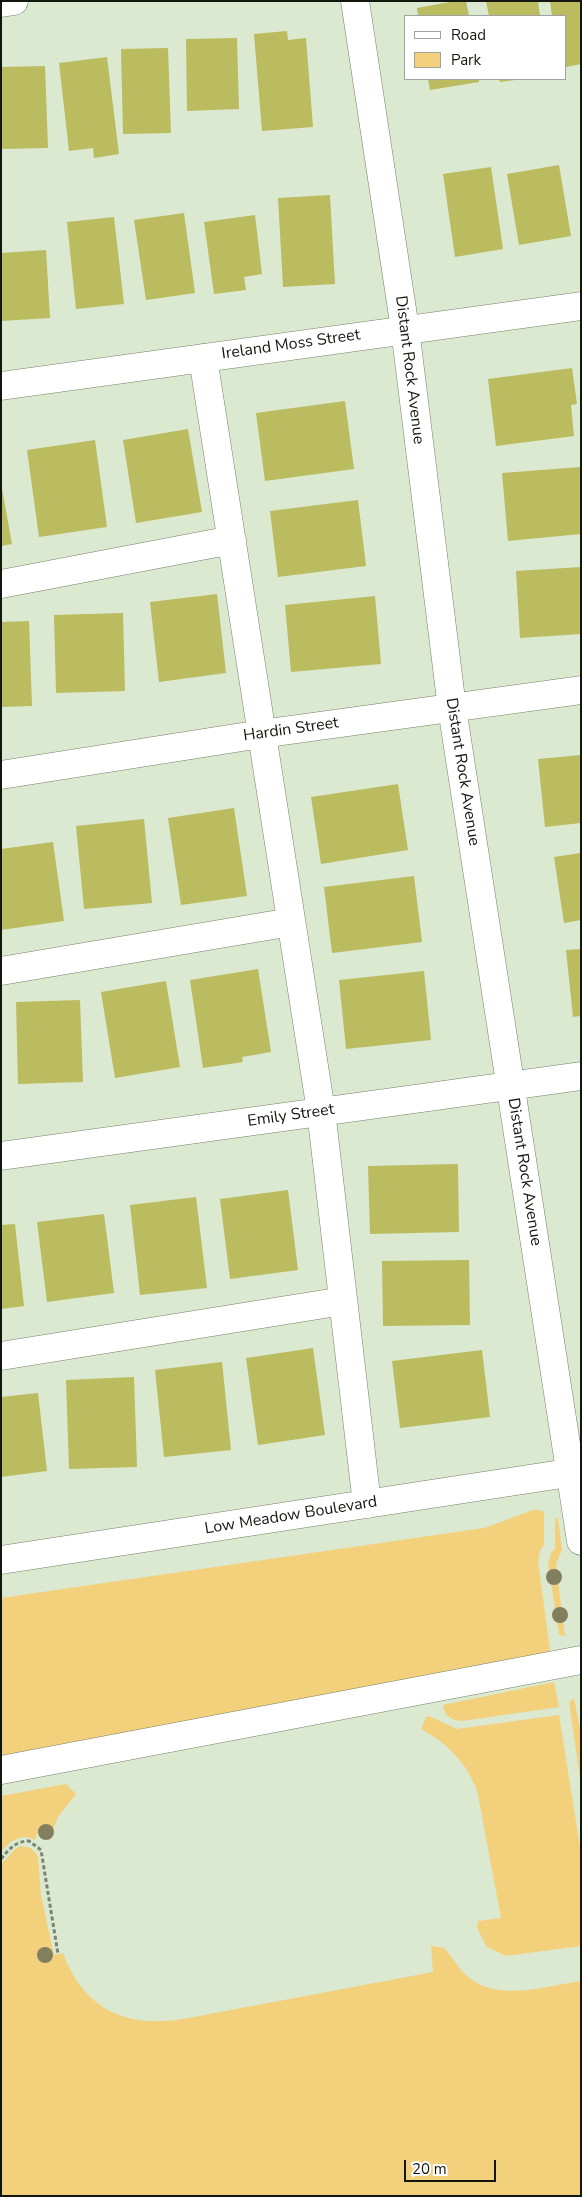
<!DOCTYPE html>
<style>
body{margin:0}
#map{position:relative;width:582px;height:2197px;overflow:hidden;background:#dbe9d0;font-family:"Nunito Sans",sans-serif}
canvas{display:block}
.frame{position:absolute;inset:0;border:2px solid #12170e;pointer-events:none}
.legend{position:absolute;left:404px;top:15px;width:162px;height:65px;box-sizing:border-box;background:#fff;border:1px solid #a0a29f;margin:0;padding:6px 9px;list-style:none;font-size:15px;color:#12170e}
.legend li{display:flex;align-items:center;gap:10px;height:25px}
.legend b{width:25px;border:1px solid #a0a29f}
.scale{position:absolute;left:404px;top:2160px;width:92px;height:22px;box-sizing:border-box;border:2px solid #12170e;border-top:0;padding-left:6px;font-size:15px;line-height:18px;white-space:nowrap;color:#12170e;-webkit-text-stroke:4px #fff;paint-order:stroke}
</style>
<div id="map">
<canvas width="582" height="2197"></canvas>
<div class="frame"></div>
<ul class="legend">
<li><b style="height:6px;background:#fff"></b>Road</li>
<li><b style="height:14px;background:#f3d07c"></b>Park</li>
</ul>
<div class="scale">20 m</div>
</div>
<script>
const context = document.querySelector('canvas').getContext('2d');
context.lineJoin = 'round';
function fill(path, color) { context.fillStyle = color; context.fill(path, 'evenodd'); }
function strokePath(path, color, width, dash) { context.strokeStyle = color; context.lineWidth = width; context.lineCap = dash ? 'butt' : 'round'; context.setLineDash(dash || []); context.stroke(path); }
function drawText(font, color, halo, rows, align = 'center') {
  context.font = font + ' "Nunito Sans",sans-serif'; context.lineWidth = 4.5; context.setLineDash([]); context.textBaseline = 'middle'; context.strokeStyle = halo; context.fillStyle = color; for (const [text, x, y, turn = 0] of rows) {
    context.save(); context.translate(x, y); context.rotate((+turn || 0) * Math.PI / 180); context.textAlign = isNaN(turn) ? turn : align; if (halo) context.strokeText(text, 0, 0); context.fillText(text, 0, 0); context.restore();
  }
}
const green = new Path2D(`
 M 536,1509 L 544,1512 L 544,1545 L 540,1551 L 538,1561 L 551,1658 L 1,1759 L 1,1598 L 484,1528 Z
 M 558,1518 L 562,1550 L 556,1564 L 565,1636 L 559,1635 L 548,1563 L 551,1553 L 555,1549 L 555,1519 Z
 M 554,1682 L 559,1707 L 462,1721 C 450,1720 445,1716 443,1705 Z
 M 574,1698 L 581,1733 L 581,1785 L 569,1702 Z
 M 559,1715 L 581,1853 L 581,1946 L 506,1956 L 487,1947 L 477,1928 L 478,1921 L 501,1918 L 477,1790 C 465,1761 448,1744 421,1729 L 426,1717 L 429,1716 L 457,1729 Z
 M 66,1784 L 76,1794 L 58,1817 L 50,1837 L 37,1833 L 35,1840 C 21,1833 10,1841 1,1852 L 1,1796 Z
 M 20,1846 L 31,1848 L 38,1856 L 41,1895 L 54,1955 L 63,1953 C 84,2010 126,2028 183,2019 L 433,1972 L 431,1946 L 444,1948 C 454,1958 459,1971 472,1980 C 503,2001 547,1986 581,1981 L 581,2196 L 1,2196 L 1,1864 L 15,1849 Z`);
const building = new Path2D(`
 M 455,1 L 466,1 L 469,16 L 418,16 L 417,8 Z
 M 486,1 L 538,1 L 540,16 L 489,16 Z
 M 550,1 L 581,1 L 581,64 L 566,67 L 566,16 L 552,16 Z
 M 287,31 L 288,40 L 306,38 L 313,127 L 262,131 L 254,34 Z
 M 237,38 L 239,109 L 187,111 L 186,39 Z
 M 168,48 L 171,133 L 123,134 L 121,49 Z
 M 107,57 L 119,154 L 94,158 L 93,148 L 69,151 L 59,63 Z
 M 45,66 L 48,148 L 1,149 L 1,67 Z
 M 428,79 L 479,79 L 479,82 L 430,90 Z
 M 499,79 L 515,79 L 515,80 L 500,82 Z
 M 559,165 L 571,236 L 519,245 L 507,174 Z
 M 491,167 L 503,249 L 455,257 L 443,174 Z
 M 330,195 L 335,284 L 283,287 L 278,198 Z
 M 184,213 L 195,293 L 146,300 L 134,220 Z
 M 255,215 L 262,274 L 244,277 L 246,290 L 214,294 L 204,222 Z
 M 114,217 L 124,304 L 76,309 L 67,222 Z
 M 46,250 L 50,318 L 1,321 L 1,253 Z
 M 572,368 L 577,404 L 571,405 L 574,436 L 496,446 L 488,379 Z
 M 345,401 L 354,469 L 265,481 L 256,413 Z
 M 188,429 L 202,512 L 136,523 L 123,440 Z
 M 95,440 L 107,527 L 39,537 L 27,450 Z
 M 581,467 L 581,534 L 508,541 L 502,473 Z
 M 1,483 L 12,544 L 1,546 Z
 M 358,500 L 366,566 L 278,577 L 270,511 Z
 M 581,567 L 581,634 L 520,638 L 516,571 Z
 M 217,594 L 226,673 L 159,682 L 150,602 Z
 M 375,596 L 381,664 L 291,672 L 285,605 Z
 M 123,613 L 125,691 L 56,693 L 54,615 Z
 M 29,621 L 32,706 L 1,707 L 1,622 Z
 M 581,755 L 581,823 L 545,827 L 538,759 Z
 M 398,784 L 408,850 L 321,864 L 311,797 Z
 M 234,808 L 247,896 L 181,905 L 168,818 Z
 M 144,819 L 152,903 L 84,909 L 76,826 Z
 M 53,842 L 64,921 L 1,930 L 1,849 Z
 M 581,853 L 581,920 L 564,923 L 554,857 Z
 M 414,876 L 422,942 L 332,953 L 324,887 Z
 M 581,949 L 581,1016 L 573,1017 L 566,950 Z
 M 258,969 L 271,1052 L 242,1057 L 243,1062 L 203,1068 L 190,980 Z
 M 424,971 L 431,1040 L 346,1049 L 339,980 Z
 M 166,981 L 180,1067 L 115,1078 L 101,992 Z
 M 80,1000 L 83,1082 L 18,1084 L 16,1002 Z
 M 458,1164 L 459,1232 L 370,1234 L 368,1166 Z
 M 288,1190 L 298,1270 L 230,1279 L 220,1199 Z
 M 196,1197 L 207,1288 L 140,1295 L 130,1205 Z
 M 104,1214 L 114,1293 L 47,1302 L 37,1222 Z
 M 15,1224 L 24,1306 L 1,1309 L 1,1225 Z
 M 469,1260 L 470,1325 L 383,1326 L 382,1261 Z
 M 313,1348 L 325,1435 L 258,1445 L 246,1358 Z
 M 482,1350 L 490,1417 L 400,1428 L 392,1361 Z
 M 222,1362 L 231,1450 L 164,1457 L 155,1370 Z
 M 134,1377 L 137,1467 L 69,1469 L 66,1380 Z
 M 38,1393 L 47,1471 L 1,1477 L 1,1397 Z`);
const path = new Path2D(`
 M 1,1859 C 9,1849 16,1841 29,1841 L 41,1850 L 58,1954`);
const minor = new Path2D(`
 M 355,1 L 405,329 L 452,708 L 581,1541
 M 1,3 L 14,1
 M 203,358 L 321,1111 L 367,1504
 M 1,386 L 581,306
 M 1,584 L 232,540
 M 1,775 L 261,734 L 581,690
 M 1,971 L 291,922
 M 1,1156 L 581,1076
 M 1,1356 L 343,1301
 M 1,1560 L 581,1471
 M 1,1770 L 581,1660`);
const trees = [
 [554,1577],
 [560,1615],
 [46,1832],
 [45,1955]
];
const streetNames = [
 ["Ireland Moss Street",291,345,-8],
 ["Distant Rock Avenue",409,370,83],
 ["Hardin Street",291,730,-8],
 ["Distant Rock Avenue",462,772,81],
 ["Emily Street",291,1116,-8],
 ["Distant Rock Avenue",524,1172,81],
 ["Low Meadow Boulevard",291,1516,-9]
];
fill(green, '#f3d07c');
fill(building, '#bbbb60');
strokePath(minor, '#748069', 29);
strokePath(path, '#7a8473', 3, [4, 2.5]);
strokePath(minor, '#fff', 28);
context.fillStyle = '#817f5e';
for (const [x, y] of trees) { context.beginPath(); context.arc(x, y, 8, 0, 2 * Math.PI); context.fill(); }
drawText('16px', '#12170e', '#fff', streetNames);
</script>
